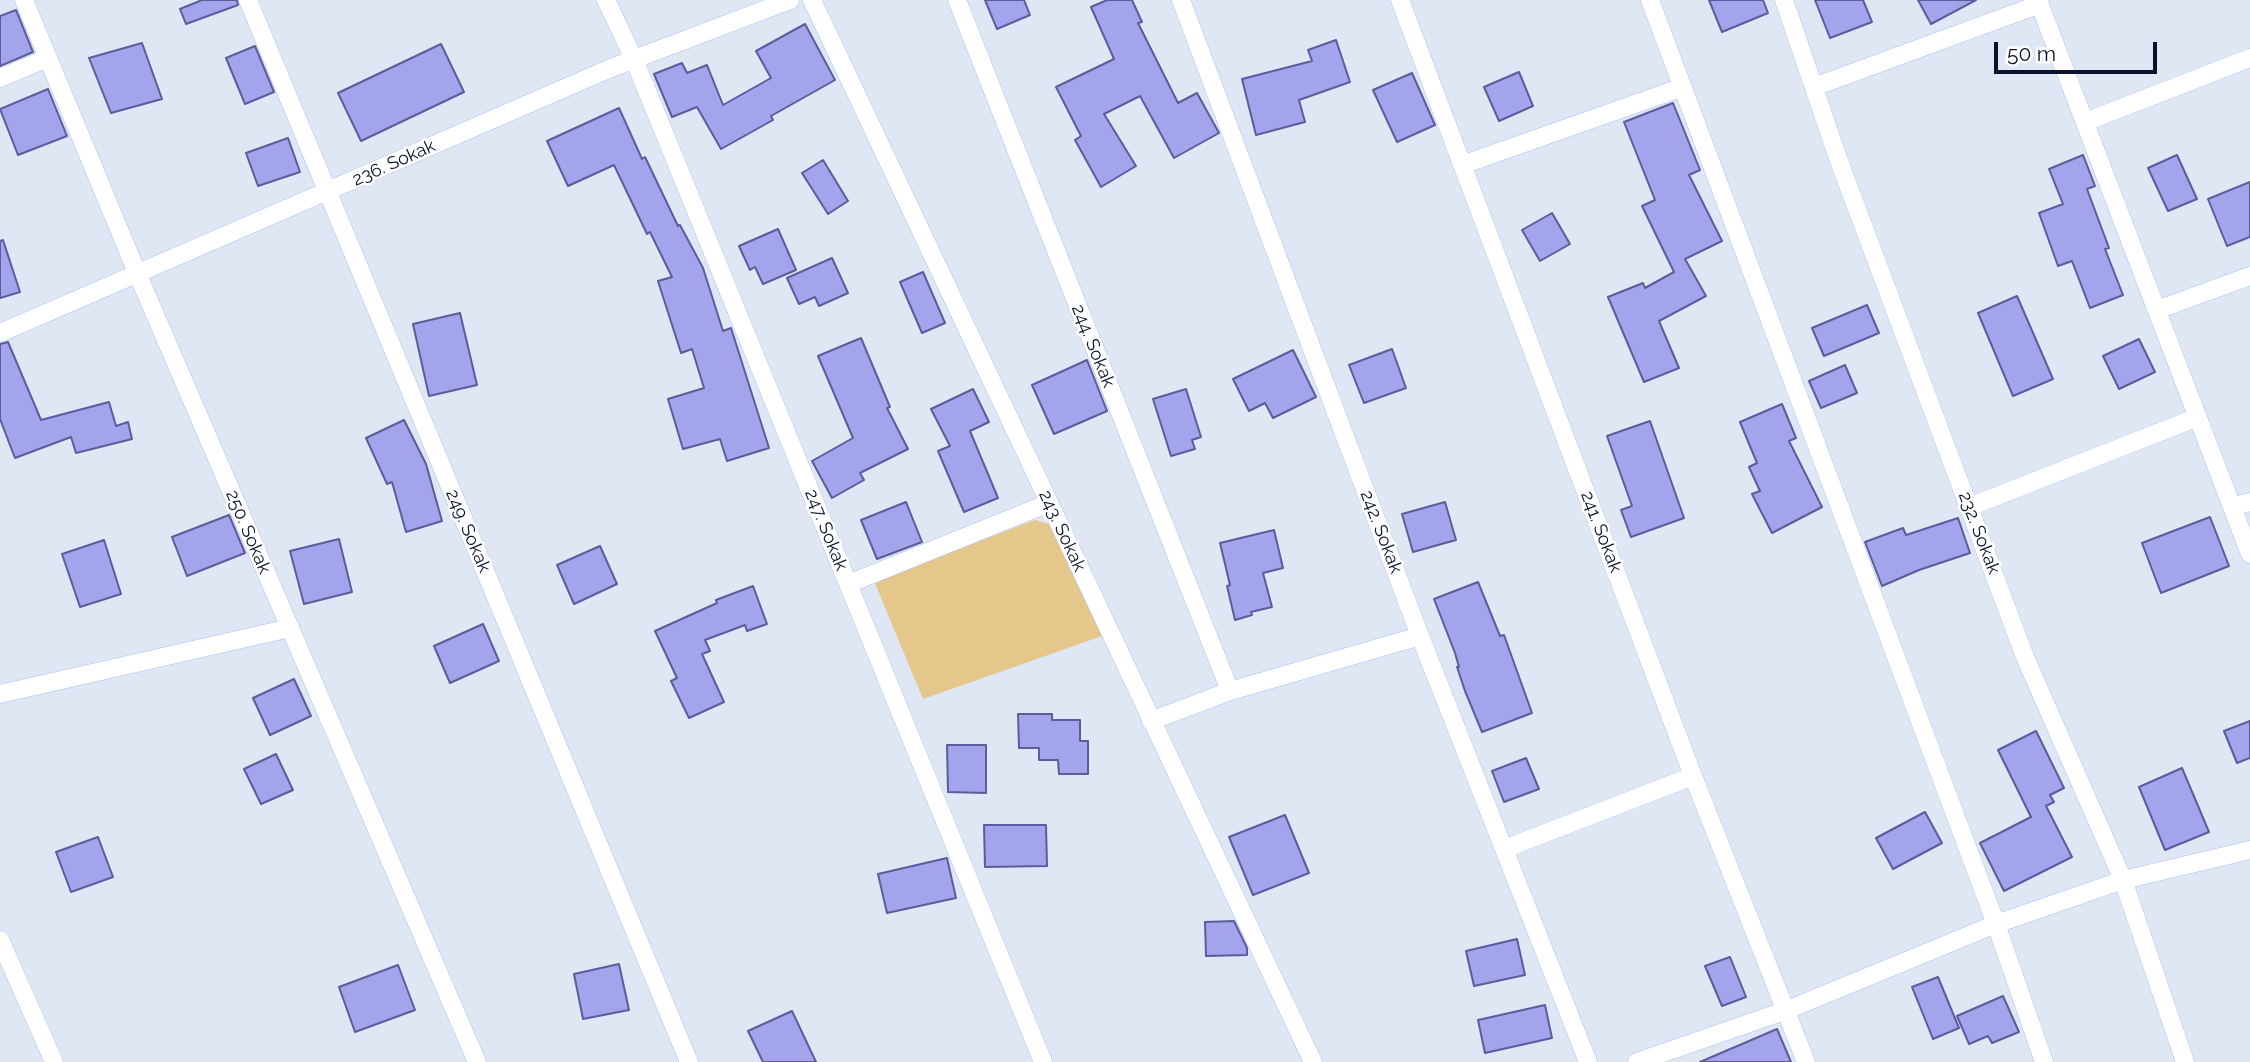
<!DOCTYPE html>
<style>
body{margin:0}
#map{position:relative;width:2250px;height:1062px;overflow:hidden;background:#dfe7f4;font-family:Raleway,sans-serif}
canvas{display:block}
.scale{position:absolute;left:1994px;top:42px;width:163px;height:32px;box-sizing:border-box;border:4px solid #08132b;border-top:0;padding-left:9px;font-size:21px;line-height:24px;white-space:nowrap;color:#08132b;-webkit-text-stroke:5px #fff;paint-order:stroke}
</style>
<div id="map">
<canvas width="2250" height="1062"></canvas>
<div class="scale">50 m</div>
</div>
<script>
const context = document.querySelector('canvas').getContext('2d');
context.lineJoin = 'round';
function fill(path, color) { context.fillStyle = color; context.fill(path, 'evenodd'); }
function strokePath(path, color, width, dash) { context.strokeStyle = color; context.lineWidth = width; context.lineCap = dash ? 'butt' : 'round'; context.setLineDash(dash || []); context.stroke(path); }
function drawText(font, color, halo, rows, align = 'center') {
  context.font = font + ' Raleway,sans-serif'; context.lineWidth = 5; context.setLineDash([]); context.textBaseline = 'middle'; context.strokeStyle = halo; context.fillStyle = color; for (const [text, x, y, turn = 0] of rows) {
    context.save(); context.translate(x, y); context.rotate((+turn || 0) * Math.PI / 180); context.textAlign = isNaN(turn) ? turn : align; if (halo) context.strokeText(text, 0, 0); context.fillText(text, 0, 0); context.restore();
  }
}
const green = new Path2D(`
 M 1035,520 L 1051,525 L 1102,636 L 923,699 L 874,581 Z`);
const building = new Path2D(`
 M 202,0 L 237,0 L 238,5 L 186,24 L 180,9 Z
 M 985,0 L 1024,0 L 1030,15 L 997,29 Z
 M 1107,0 L 1132,0 L 1142,22 L 1138,23 L 1178,103 L 1197,93 L 1219,133 L 1174,158 L 1140,96 L 1104,114 L 1136,166 L 1101,187 L 1075,140 L 1081,136 L 1056,87 L 1114,59 L 1091,7 Z
 M 1709,0 L 1763,0 L 1768,13 L 1722,32 Z
 M 1815,0 L 1863,0 L 1872,22 L 1830,38 Z
 M 1918,0 L 1976,0 L 1931,24 Z
 M 16,10 L 33,52 L 0,66 L 0,16 Z
 M 805,24 L 835,80 L 771,116 L 773,120 L 721,149 L 697,107 L 672,117 L 654,74 L 682,63 L 687,73 L 707,65 L 723,105 L 771,78 L 756,51 Z
 M 1336,40 L 1350,82 L 1299,100 L 1305,122 L 1256,135 L 1242,79 L 1312,61 L 1308,50 Z
 M 142,43 L 162,99 L 111,113 L 89,58 Z
 M 441,44 L 464,92 L 361,141 L 338,93 Z
 M 255,46 L 274,92 L 245,104 L 226,58 Z
 M 1519,72 L 1533,106 L 1499,121 L 1484,87 Z
 M 1412,73 L 1435,125 L 1397,142 L 1373,90 Z
 M 48,89 L 67,136 L 18,155 L 0,109 Z
 M 1673,103 L 1700,170 L 1689,175 L 1722,241 L 1685,259 L 1706,296 L 1659,321 L 1679,368 L 1644,382 L 1608,297 L 1643,283 L 1645,288 L 1674,272 L 1642,206 L 1655,200 L 1624,122 Z
 M 619,108 L 642,159 L 645,157 L 678,226 L 680,225 L 703,268 L 723,331 L 731,328 L 769,448 L 727,461 L 720,439 L 683,449 L 668,399 L 704,388 L 692,349 L 681,353 L 658,281 L 672,277 L 650,232 L 647,234 L 614,165 L 568,186 L 547,141 Z
 M 288,138 L 300,172 L 258,186 L 246,153 Z
 M 2083,155 L 2095,186 L 2087,189 L 2109,248 L 2105,249 L 2123,295 L 2090,308 L 2072,261 L 2058,266 L 2039,213 L 2063,204 L 2049,169 Z
 M 2177,155 L 2197,199 L 2168,211 L 2148,168 Z
 M 823,160 L 848,201 L 828,214 L 802,173 Z
 M 2250,182 L 2250,237 L 2227,246 L 2208,199 Z
 M 1552,213 L 1570,244 L 1540,261 L 1522,230 Z
 M 778,229 L 796,270 L 763,284 L 755,267 L 750,270 L 739,246 Z
 M 3,240 L 20,292 L 0,298 L 0,241 Z
 M 832,258 L 848,293 L 819,306 L 815,297 L 799,304 L 787,278 Z
 M 923,272 L 945,323 L 922,333 L 900,282 Z
 M 2017,296 L 2053,379 L 2013,396 L 1978,313 Z
 M 1867,305 L 1879,333 L 1824,356 L 1812,328 Z
 M 460,313 L 477,385 L 429,396 L 413,324 Z
 M 861,338 L 890,407 L 887,408 L 908,449 L 860,473 L 864,480 L 832,498 L 812,461 L 853,438 L 818,356 Z
 M 2139,339 L 2155,372 L 2119,389 L 2103,356 Z
 M 8,342 L 41,420 L 109,402 L 116,426 L 128,422 L 132,439 L 76,453 L 71,437 L 15,458 L 0,419 L 0,344 Z
 M 1392,349 L 1406,388 L 1364,403 L 1349,365 Z
 M 1293,350 L 1316,397 L 1273,418 L 1265,403 L 1249,411 L 1233,379 Z
 M 1087,360 L 1107,411 L 1054,434 L 1032,385 Z
 M 1845,365 L 1857,393 L 1821,408 L 1809,381 Z
 M 973,389 L 989,422 L 970,431 L 998,498 L 964,512 L 938,451 L 950,446 L 931,409 Z
 M 1186,389 L 1201,437 L 1192,440 L 1195,449 L 1171,456 L 1153,399 Z
 M 1782,404 L 1796,438 L 1789,441 L 1822,507 L 1772,533 L 1752,494 L 1760,491 L 1749,467 L 1757,463 L 1740,422 Z
 M 404,420 L 426,464 L 442,521 L 406,532 L 392,482 L 387,484 L 366,438 Z
 M 1650,421 L 1684,518 L 1631,537 L 1621,510 L 1632,506 L 1607,436 Z
 M 906,502 L 922,542 L 877,559 L 861,520 Z
 M 1445,502 L 1456,540 L 1413,552 L 1402,514 Z
 M 229,515 L 245,553 L 187,576 L 172,537 Z
 M 2210,517 L 2229,566 L 2161,593 L 2142,543 Z
 M 1958,518 L 1970,553 L 1919,570 L 1882,586 L 1865,542 L 1903,528 L 1906,535 Z
 M 1274,530 L 1283,568 L 1263,573 L 1272,607 L 1251,612 L 1252,615 L 1235,620 L 1227,586 L 1230,585 L 1220,543 Z
 M 339,539 L 352,592 L 304,604 L 290,551 Z
 M 104,540 L 121,594 L 80,607 L 62,554 Z
 M 600,546 L 617,584 L 574,604 L 557,565 Z
 M 1478,582 L 1500,636 L 1504,635 L 1532,713 L 1482,732 L 1465,691 L 1457,667 L 1459,667 L 1455,653 L 1434,599 Z
 M 753,586 L 767,624 L 747,631 L 745,625 L 705,640 L 710,651 L 702,654 L 724,702 L 689,718 L 671,681 L 677,678 L 655,631 L 717,603 L 716,600 Z
 M 483,624 L 499,661 L 450,683 L 434,646 Z
 M 294,679 L 311,716 L 270,735 L 253,698 Z
 M 1018,714 L 1052,714 L 1052,720 L 1080,720 L 1080,741 L 1088,741 L 1088,774 L 1059,774 L 1058,760 L 1039,760 L 1039,748 L 1019,748 Z
 M 2250,721 L 2250,758 L 2237,763 L 2224,731 Z
 M 2036,731 L 2064,788 L 2050,795 L 2054,802 L 2046,806 L 2072,857 L 2004,891 L 1980,843 L 2031,817 L 1998,750 Z
 M 947,745 L 986,745 L 986,793 L 948,792 Z
 M 276,754 L 293,790 L 261,804 L 244,769 Z
 M 1526,758 L 1539,789 L 1504,802 L 1492,771 Z
 M 2182,768 L 2209,832 L 2165,850 L 2139,787 Z
 M 1925,812 L 1942,843 L 1893,869 L 1876,838 Z
 M 1285,815 L 1309,873 L 1253,895 L 1229,837 Z
 M 984,825 L 1046,825 L 1047,866 L 985,867 Z
 M 98,837 L 113,877 L 71,892 L 56,852 Z
 M 947,858 L 956,898 L 887,913 L 878,874 Z
 M 1234,921 L 1247,948 L 1247,955 L 1206,956 L 1205,922 Z
 M 1517,939 L 1525,975 L 1474,986 L 1466,951 Z
 M 1730,957 L 1746,997 L 1722,1006 L 1705,966 Z
 M 619,964 L 629,1010 L 583,1019 L 574,974 Z
 M 398,965 L 415,1010 L 355,1032 L 339,987 Z
 M 1938,977 L 1959,1028 L 1933,1039 L 1912,987 Z
 M 2003,996 L 2019,1032 L 1992,1043 L 1988,1036 L 1969,1044 L 1957,1016 Z
 M 1545,1005 L 1552,1038 L 1485,1053 L 1478,1020 Z
 M 792,1011 L 816,1062 L 763,1062 L 748,1031 Z
 M 1777,1029 L 1791,1062 L 1700,1062 Z`);
const minor = new Path2D(`
 M 24,0 L 138,275 L 477,1062
 M 248,0 L 689,1062
 M 606,0 L 634,59 L 1043,1062
 M 812,0 L 1313,1062
 M 957,0 L 1230,691
 M 1181,0 L 1420,636 L 1588,1062
 M 1400,0 L 1693,776 L 1806,1062
 M 1650,0 L 1996,924 L 2044,1062
 M 1784,0 L 1839,161 L 2025,657 L 2123,880 L 2185,1062
 M 2038,0 L 2250,554
 M 0,78 L 48,58
 M 1814,87 L 2040,4
 M 2085,122 L 2250,58
 M 1462,165 L 1683,87
 M 2157,310 L 2250,276
 M 0,333 L 611,68 L 790,0
 M 1969,507 L 2198,417
 M 2232,507 L 2250,502
 M 848,584 L 1049,503
 M 0,694 L 290,628
 M 1151,721 L 1230,691 L 1420,636
 M 1504,849 L 1693,776
 M 0,940 L 54,1062
 M 1637,1062 L 1787,1010 L 1996,924 L 2123,880 L 2250,850`);
const streetNames = [
 ["236. Sokak",394,163,-24],
 ["244. Sokak",1093,346,68],
 ["247. Sokak",826,530,68],
 ["249. Sokak",468,531,67],
 ["243. Sokak",1062,531,65],
 ["250. Sokak",248,532,67],
 ["242. Sokak",1381,532,69],
 ["241. Sokak",1601,532,69],
 ["232. Sokak",1979,533,69]
];
fill(green, '#e5c68b');
fill(building, '#a3a4eb');
strokePath(building, '#5c5b9c', 2);
strokePath(minor, '#a4c0f5', 19);
strokePath(minor, '#fff', 18);
drawText('18px', '#08132b', '#fff', streetNames);
</script>
